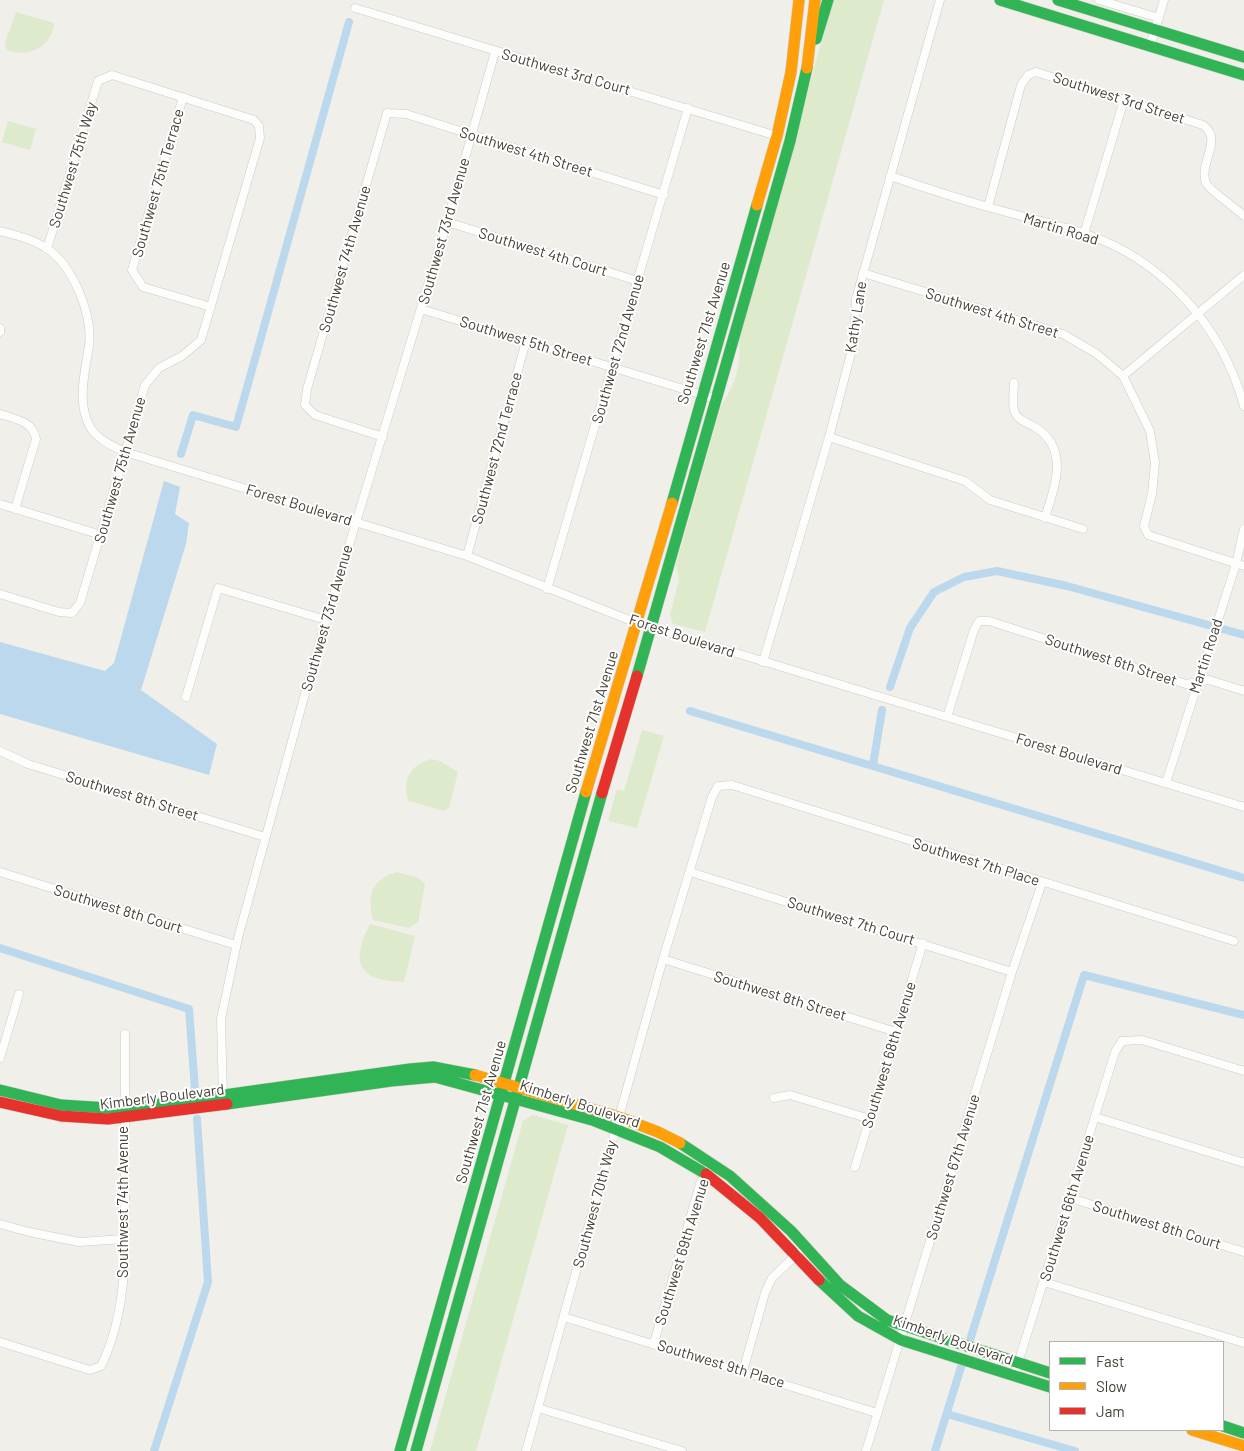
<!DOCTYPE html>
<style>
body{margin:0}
#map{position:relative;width:1244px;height:1451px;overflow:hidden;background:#f0efea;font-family:Barlow,sans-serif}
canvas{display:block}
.legend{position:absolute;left:1049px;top:1341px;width:175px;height:90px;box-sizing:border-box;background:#fff;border:1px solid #b5b3af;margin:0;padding:6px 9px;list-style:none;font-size:15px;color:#464036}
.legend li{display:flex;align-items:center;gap:10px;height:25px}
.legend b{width:25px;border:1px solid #b5b3af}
</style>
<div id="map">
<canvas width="1244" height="1451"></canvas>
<ul class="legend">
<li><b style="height:6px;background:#30b455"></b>Fast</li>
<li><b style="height:6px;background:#ff9f0a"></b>Slow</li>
<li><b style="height:6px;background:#e5322d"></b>Jam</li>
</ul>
</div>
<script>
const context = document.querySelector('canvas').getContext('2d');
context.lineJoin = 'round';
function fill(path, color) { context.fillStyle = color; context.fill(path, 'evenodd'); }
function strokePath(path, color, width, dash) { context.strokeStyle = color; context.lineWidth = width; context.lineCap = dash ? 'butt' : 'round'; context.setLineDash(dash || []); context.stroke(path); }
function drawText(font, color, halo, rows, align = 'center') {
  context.font = font + ' Barlow,sans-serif'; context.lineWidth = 4; context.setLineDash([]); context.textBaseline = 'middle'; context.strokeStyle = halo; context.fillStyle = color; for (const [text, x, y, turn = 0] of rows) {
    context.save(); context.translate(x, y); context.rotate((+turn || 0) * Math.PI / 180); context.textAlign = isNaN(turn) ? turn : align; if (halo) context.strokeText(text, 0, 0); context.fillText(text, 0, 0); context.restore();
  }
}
const green = new Path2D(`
 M 833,0 L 884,0 L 705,632 L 673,624 L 670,615 L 679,580 L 676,565 L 721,406 C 735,385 742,365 739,339 Z
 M 16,12 L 54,23 C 52,47 29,58 7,50 L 5,43 Z
 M 8,121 L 36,129 L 30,150 L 2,142 Z
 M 642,730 L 664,736 L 637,828 L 608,821 L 617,789 L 624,791 Z
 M 431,759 L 440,761 L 458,772 L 449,808 L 444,811 L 409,801 C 401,780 410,766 431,759 Z
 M 397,872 L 418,878 L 425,884 L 418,922 L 409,928 L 373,920 C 367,895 371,880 397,872 Z
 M 370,924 L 415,936 L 404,982 C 358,981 350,963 370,924 Z
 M 533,1115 L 568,1125 L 476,1451 L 430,1451 L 523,1121 Z`);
const water = new Path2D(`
 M 164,481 L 180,487 L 175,514 L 189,523 L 186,544 L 141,690 L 217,744 L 209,775 L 0,714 L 0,642 L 105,671 L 114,663 Z`);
const canal = new Path2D(`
 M 181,454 L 193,415 L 236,427 L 349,22
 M 890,687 L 910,628 L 934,592 L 964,577 L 997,571 L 1067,586 L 1244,635
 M 690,711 L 1244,878
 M 873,765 L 882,710
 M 0,948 L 189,1009 L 195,1089
 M 970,1340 L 1084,975 L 1244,1015
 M 947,1414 L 1075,1451
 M 154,1451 L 208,1282 L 197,1119
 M 935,1451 L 961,1367`);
const street = new Path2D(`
 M 1099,0 L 1159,18
 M 355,8 L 777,136
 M 1150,46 L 1164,0
 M 183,97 L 132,270 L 143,287 L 211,307
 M 890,176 C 923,187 955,198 988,207 C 1019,216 1052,223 1083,233 C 1163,259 1222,326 1244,406
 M 988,207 L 1021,85 L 1028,75 L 1036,72 L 1203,125 C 1224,140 1198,163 1206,183 C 1209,190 1236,208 1244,216
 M 447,222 L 638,281
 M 0,231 C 15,235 33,239 46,248 C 73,265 93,315 89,346 C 85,371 77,401 89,425 C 96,439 112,446 125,452 L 467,556 L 637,623 L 1244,807
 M 1084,234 L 1124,100
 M 863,273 L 1063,334 L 1097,354 L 1123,376 L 1150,431 L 1155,463 L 1152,494 L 1144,526 L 1148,535 L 1244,566
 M 421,309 L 716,399
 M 0,328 L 0,332
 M 1123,376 L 1244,275
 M 1014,383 C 1014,391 1012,403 1014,410 C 1017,421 1027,422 1035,427 C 1070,449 1055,485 1045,518
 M 0,414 C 15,419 33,421 36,439 L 15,509
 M 383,437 L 315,415 L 305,405 L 307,389 L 387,113 L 406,114 L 664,195
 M 829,437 L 965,481 L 990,500 L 1083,529
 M 0,504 L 101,535
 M 467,556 L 526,341
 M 547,589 L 688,108
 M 0,594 L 59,612 L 72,613 L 80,603 L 145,385 L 159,368 L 182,356 L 201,340 L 260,138 L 259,126 L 254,120 L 112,75 L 98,81 L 47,249
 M 763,662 L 829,437 L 854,342 L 856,299 L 940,0
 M 186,697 L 218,588 L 326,620
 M 947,717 L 974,630 L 979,621 L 989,621 L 1186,684 L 1209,680 L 1244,691
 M 0,751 L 28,764 L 265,837
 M 1166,783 L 1236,564 L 1244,529
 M 0,872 L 236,945
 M 690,872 L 1012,972
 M 663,959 L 896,1032
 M 0,1058 L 19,994
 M 774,1098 L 790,1095 L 870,1119
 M 223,1099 L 221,1019 L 238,938 L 314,661 L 447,222 L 495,52
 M 1095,1117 L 1244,1163
 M 855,1167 L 923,943
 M 1070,1198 L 1244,1252
 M 0,1224 L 29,1232 L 79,1242 L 124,1239
 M 1044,1282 L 1244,1343
 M 564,1317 L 877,1413
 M 0,1342 L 90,1370 L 101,1366 C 118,1332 123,1294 125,1256 L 125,1034
 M 654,1343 L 700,1184 L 711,1162
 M 743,1371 L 765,1293 L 772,1278 L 798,1253
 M 1014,1376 L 1115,1052 L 1122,1041 L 1142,1040 L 1244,1071
 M 538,1408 L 682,1451
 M 526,1451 L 663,959 L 712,797 L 718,786 L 732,785 L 1234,941
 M 866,1451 L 1012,972 L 1042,883`);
const fast = new Path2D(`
 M 1000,0 L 1244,75
 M 1058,0 L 1244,57
 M 816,39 L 828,0
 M 672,503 L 757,205
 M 637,676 L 790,141 L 807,68
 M 0,1090 L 61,1105 L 124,1109 L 410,1069 L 433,1067 L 475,1075
 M 227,1104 L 391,1081 L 435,1077 L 592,1120 L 660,1147 L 706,1174
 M 680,1143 L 730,1176 L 791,1231 L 840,1285 L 887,1320 L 1050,1373
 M 819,1280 L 858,1316 L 901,1340 L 1050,1387
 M 1223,1426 L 1244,1433
 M 400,1451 L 586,792
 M 416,1451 L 602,793`);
const slow = new Path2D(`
 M 807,68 L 815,0
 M 757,205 L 777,136 L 791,72 L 799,0
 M 586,792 L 672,503
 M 475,1075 L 619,1117 L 658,1132 L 680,1143
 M 1192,1430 L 1244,1446`);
const jam = new Path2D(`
 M 602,793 L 637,676
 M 0,1102 L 61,1116 L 108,1119 L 227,1104
 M 706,1174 L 760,1218 L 819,1280`);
const streetNames = [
 ["Southwest 3rd Court",566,72,16],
 ["Southwest 3rd Street",1119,98,18],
 ["Southwest 4th Street",526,152,17],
 ["Southwest 75th Way",73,165,-73],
 ["Southwest 75th Terrace",158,183,-74],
 ["Martin Road",1061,229,17],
 ["Southwest 73rd Avenue",444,231,-74],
 ["Southwest 4th Court",543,252,17],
 ["Southwest 74th Avenue",345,259,-74],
 ["Southwest 4th Street",992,313,17],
 ["Kathy Lane",856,317,-81],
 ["Southwest 71st Avenue",704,333,-73],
 ["Southwest 5th Street",526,341,17],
 ["Southwest 72nd Avenue",618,349,-74],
 ["Southwest 72nd Terrace",497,448,-75],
 ["Southwest 75th Avenue",120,470,-74],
 ["Forest Boulevard",299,505,17],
 ["Southwest 73rd Avenue",327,618,-74],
 ["Forest Boulevard",682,636,18],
 ["Martin Road",1206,656,-72],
 ["Southwest 6th Street",1111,660,18],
 ["Southwest 71st Avenue",592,722,-73],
 ["Forest Boulevard",1069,754,17],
 ["Southwest 8th Street",132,796,17],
 ["Southwest 7th Place",976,862,17],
 ["Southwest 8th Court",118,909,17],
 ["Southwest 7th Court",851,921,17],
 ["Southwest 8th Street",780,996,17],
 ["Southwest 68th Avenue",889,1055,-73],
 ["Kimberly Boulevard",162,1097,-7],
 ["Kimberly Boulevard",580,1104,18],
 ["Southwest 71st Avenue",481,1112,-74],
 ["Southwest 67th Avenue",953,1167,-73],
 ["Southwest 74th Avenue",123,1202,-90],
 ["Southwest 70th Way",595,1204,-75],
 ["Southwest 66th Avenue",1067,1208,-73],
 ["Southwest 8th Court",1157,1225,17],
 ["Southwest 69th Avenue",682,1252,-73],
 ["Kimberly Boulevard",953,1340,19],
 ["Southwest 9th Place",721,1364,17]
];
fill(green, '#ddeacb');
fill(water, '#bcd8ed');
strokePath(canal, '#bcd8ed', 8);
strokePath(street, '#cccbc6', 9);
strokePath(fast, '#cfccc1', 12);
strokePath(slow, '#cfccc1', 12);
strokePath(jam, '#cfccc1', 12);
strokePath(street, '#fdfdfc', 8);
strokePath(fast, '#30b455', 11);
strokePath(slow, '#ff9f0a', 11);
strokePath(jam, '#e5322d', 11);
drawText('15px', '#464036', '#fff', streetNames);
</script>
